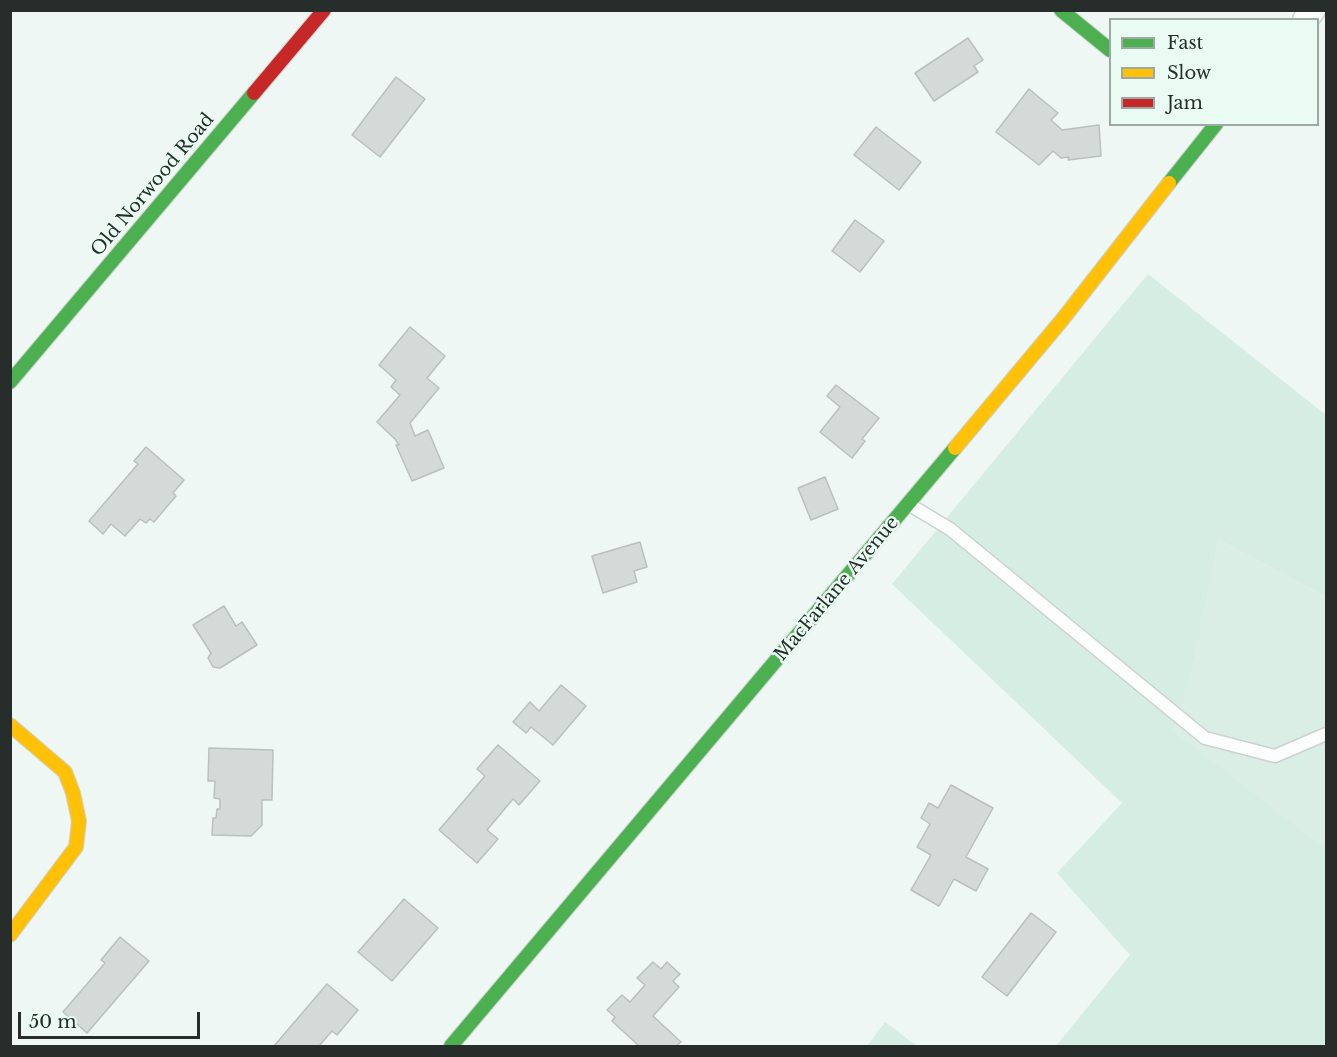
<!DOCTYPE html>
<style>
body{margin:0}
#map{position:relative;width:1337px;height:1057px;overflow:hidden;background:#eef7f3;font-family:"Libre Baskerville",serif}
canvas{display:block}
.frame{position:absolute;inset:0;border:12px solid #272d2b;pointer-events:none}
.legend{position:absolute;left:1109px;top:18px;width:210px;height:108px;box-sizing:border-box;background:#eafbf4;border:2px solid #9ca9a4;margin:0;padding:8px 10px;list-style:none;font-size:18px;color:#272d2b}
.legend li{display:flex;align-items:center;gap:12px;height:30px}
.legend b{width:30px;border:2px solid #9ca9a4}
.scale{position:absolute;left:18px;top:1012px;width:182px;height:27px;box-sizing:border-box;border:3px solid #272d2b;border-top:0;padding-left:8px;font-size:18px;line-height:21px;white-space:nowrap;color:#272d2b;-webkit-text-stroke:4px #eafbf4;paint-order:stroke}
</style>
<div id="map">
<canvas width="1337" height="1057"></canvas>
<div class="frame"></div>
<ul class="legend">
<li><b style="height:8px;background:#4caf50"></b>Fast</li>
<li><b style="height:8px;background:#ffc107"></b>Slow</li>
<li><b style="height:8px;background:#c62828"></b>Jam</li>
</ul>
<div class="scale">50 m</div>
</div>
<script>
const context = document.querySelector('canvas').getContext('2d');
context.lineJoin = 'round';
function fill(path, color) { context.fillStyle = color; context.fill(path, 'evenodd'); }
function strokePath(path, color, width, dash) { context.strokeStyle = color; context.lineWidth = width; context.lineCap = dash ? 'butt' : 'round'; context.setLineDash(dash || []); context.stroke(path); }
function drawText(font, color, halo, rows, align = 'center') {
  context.font = font + ' "Libre Baskerville",serif'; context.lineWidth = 5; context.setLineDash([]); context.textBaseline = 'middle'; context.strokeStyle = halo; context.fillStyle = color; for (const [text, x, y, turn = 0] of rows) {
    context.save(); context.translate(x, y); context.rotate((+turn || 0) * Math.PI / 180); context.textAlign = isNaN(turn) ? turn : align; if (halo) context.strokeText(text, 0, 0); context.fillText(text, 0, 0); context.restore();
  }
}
const built = new Path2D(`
 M 1219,540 L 1326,597 L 1326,848 L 1172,731 L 1194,657 Z`);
const green = new Path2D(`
 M 1148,274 L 1326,415 L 1326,597 L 1219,540 L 1194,658 L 1173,731 L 1326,848 L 1326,1046 L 1056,1046 L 1130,955 L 1057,873 L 1122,803 L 892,584 Z
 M 885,1022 L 917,1046 L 867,1046 Z`);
const building = new Path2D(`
 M 968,38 L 983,60 L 974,66 L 978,72 L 934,101 L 915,73 Z
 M 396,77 L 425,99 L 380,157 L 352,135 Z
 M 1029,89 L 1058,113 L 1051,120 L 1062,130 L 1099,125 L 1101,156 L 1068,160 L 1069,157 L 1061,158 L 1053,151 L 1039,165 L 996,132 Z
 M 876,127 L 921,162 L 899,190 L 854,155 Z
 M 855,220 L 884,241 L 860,272 L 832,251 Z
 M 410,327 L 445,356 L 427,378 L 439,388 L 410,423 L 415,436 L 428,430 L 444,468 L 412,481 L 396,445 L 399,445 L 395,439 L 377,422 L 400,395 L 391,387 L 396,380 L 379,365 Z
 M 836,385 L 879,418 L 862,439 L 865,441 L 852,458 L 820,432 L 840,407 L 827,396 Z
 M 146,447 L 184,480 L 173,493 L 176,496 L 154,522 L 150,519 L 146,523 L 140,519 L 125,536 L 111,524 L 103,534 L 89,521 L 138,464 L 134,461 Z
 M 825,477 L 838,509 L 811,520 L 798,488 Z
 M 640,542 L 647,567 L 634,571 L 637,582 L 603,593 L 592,556 Z
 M 224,606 L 236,626 L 242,622 L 257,645 L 220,668 L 213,667 L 208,658 L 211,653 L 193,625 Z
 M 561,685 L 586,706 L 553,745 L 531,727 L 526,733 L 513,722 L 530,702 L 539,711 Z
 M 498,745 L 540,781 L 519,805 L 513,799 L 487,830 L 498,839 L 477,863 L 439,830 L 485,776 L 477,769 Z
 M 209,748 L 273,750 L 272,800 L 262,800 L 262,825 L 251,836 L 212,835 L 213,818 L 216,818 L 217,809 L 220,809 L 220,799 L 214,798 L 215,781 L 208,781 Z
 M 951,785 L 993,808 L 966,857 L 988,869 L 976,891 L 954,879 L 939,906 L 911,890 L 931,855 L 917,847 L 930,824 L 921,818 L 929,803 L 938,808 Z
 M 404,899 L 438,928 L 392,981 L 358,952 Z
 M 1031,913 L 1056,932 L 1007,996 L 982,977 Z
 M 120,937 L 149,961 L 87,1033 L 63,1012 L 105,963 L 101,960 Z
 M 653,962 L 661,969 L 667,962 L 680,974 L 673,981 L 679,987 L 653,1016 L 681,1042 L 676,1046 L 639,1046 L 612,1021 L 615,1017 L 607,1010 L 622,995 L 630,1002 L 645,985 L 637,978 Z
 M 327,984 L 358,1010 L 337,1035 L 332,1031 L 319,1046 L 274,1046 Z`);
const lane = new Path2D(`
 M 910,505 L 950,529 L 1205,738 L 1275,756 L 1326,734`);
const street = new Path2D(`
 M 1305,20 L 1313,10`);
const fast = new Path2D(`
 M 1061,10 L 1110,50
 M 1169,183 L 1216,124
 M 10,382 L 254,93
 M 451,1046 L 955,448`);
const slow = new Path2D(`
 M 955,448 L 1062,320 L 1169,183
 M 10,725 L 65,772 L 73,793 L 79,821 L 76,847 L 10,935`);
const jam = new Path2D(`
 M 254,93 L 324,10`);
const streetNames = [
 ["Old Norwood Road",153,185,-50],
 ["MacFarlane Avenue",837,589,-50]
];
fill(built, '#dbeee6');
fill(green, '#d6ede3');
fill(building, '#d4dad8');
strokePath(building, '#b9c0bd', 1.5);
strokePath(lane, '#ccd2d0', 15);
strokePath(street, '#ccd2d0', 27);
strokePath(fast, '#ccd2d0', 16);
strokePath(slow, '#ccd2d0', 16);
strokePath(jam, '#ccd2d0', 16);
strokePath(lane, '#fcfefd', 12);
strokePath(street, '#fcfefd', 24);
strokePath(fast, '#4caf50', 14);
strokePath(slow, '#ffc107', 14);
strokePath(jam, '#c62828', 14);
drawText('18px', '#272d2b', '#eafbf4', streetNames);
</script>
